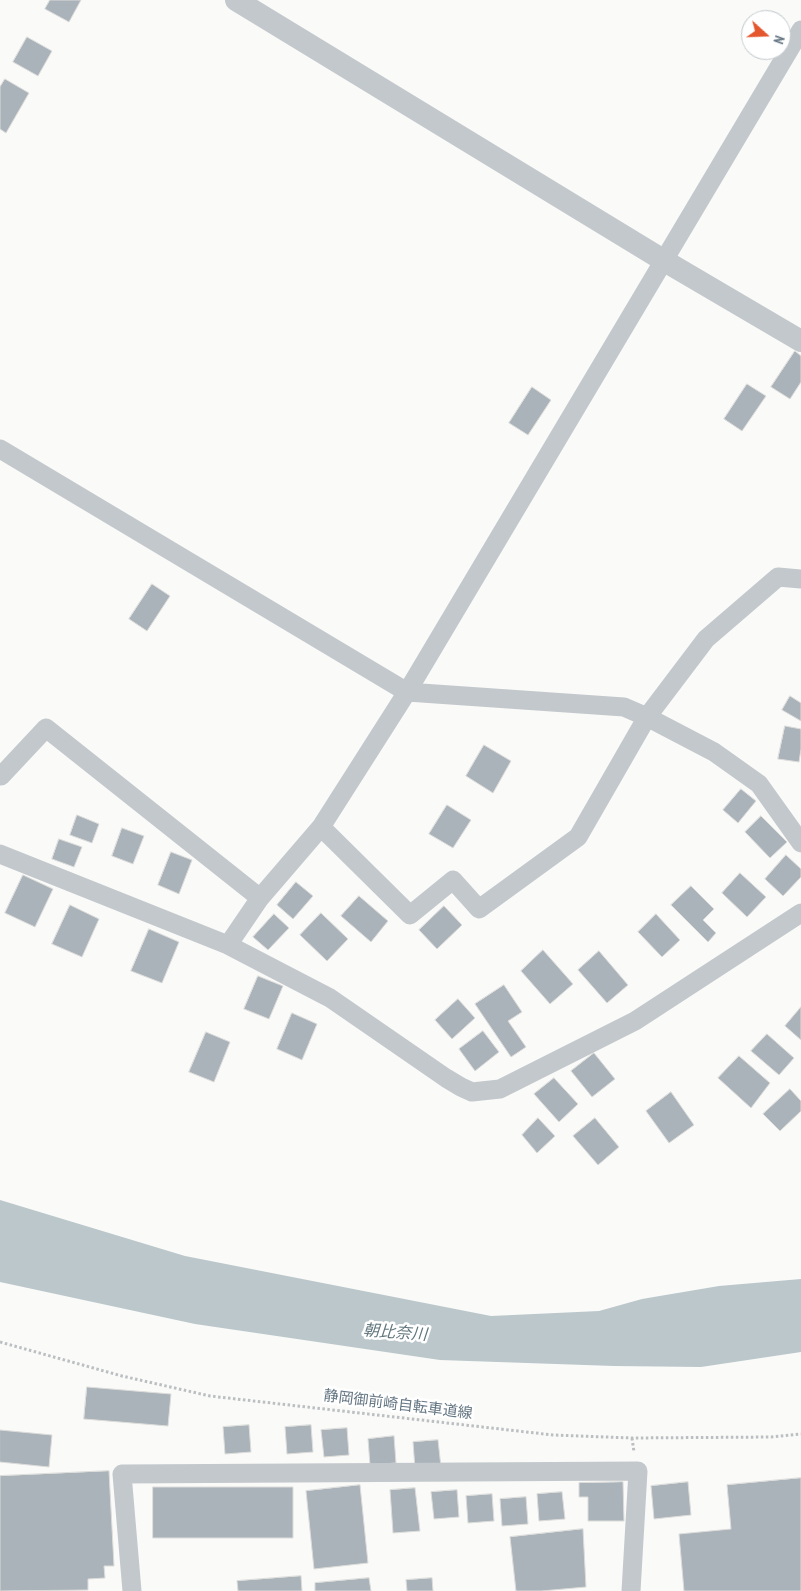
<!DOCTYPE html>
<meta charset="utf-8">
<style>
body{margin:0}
#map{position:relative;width:801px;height:1591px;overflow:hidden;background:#fafaf8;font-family:"PT Sans Narrow",sans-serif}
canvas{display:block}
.north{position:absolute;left:741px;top:10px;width:50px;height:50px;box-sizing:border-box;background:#fff;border:1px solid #c1c8cd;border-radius:50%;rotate:110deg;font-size:14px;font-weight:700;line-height:20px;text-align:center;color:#657683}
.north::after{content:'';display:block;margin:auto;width:18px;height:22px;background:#e4572e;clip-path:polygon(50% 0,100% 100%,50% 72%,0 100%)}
</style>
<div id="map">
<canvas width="801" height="1591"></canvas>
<div class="north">N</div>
</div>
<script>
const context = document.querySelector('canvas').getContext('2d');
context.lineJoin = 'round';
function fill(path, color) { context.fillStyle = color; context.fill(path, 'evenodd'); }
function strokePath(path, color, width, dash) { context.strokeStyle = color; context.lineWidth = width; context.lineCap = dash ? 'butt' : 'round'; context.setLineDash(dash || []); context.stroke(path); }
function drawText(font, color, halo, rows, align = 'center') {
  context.font = font + ' "PT Sans Narrow","Noto Sans JP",sans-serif'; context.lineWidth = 5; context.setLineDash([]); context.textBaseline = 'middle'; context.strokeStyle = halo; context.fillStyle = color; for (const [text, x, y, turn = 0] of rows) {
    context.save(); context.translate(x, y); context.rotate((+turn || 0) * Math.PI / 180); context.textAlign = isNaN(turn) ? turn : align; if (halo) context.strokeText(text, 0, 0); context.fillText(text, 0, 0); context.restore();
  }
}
const water = new Path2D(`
 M 0,1200 L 185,1256 L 491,1316 L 599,1311 L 642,1299 L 719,1286 L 801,1279 L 801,1352 L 701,1367 L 614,1366 L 440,1360 L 195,1324 L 0,1282 Z`);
const building = new Path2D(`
 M 50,0 L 81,0 L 69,22 L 45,9 Z
 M 27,37 L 52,51 L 38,76 L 13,62 Z
 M 5,79 L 29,93 L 6,133 L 0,129 L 0,87 Z
 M 795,351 L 801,356 L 801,382 L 790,399 L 771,387 Z
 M 747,384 L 766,396 L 742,431 L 724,419 Z
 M 532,387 L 551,400 L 528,435 L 509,423 Z
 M 152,584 L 170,596 L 147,631 L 129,619 Z
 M 790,696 L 801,703 L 801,721 L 782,710 Z
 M 785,726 L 801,729 L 801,749 L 799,762 L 778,759 Z
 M 484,745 L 511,761 L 493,793 L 466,776 Z
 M 741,789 L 756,801 L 738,823 L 723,810 Z
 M 447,805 L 471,820 L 453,848 L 429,834 Z
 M 77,815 L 99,824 L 92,843 L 70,835 Z
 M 761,816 L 787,842 L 770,858 L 745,832 Z
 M 122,828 L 144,836 L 133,864 L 112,856 Z
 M 59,839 L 82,847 L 74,867 L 52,859 Z
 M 171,852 L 192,860 L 179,894 L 158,885 Z
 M 786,855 L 801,869 L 801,877 L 783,896 L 765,879 Z
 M 740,873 L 766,897 L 747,917 L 722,893 Z
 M 23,875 L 53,889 L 35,927 L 5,913 Z
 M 296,882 L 313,896 L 293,919 L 277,905 Z
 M 691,886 L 714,909 L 703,920 L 716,933 L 708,942 L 671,905 Z
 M 359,896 L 388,921 L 371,942 L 341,916 Z
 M 70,905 L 99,919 L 82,957 L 52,944 Z
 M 444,906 L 462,925 L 437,949 L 419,930 Z
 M 321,913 L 348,939 L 327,961 L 300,935 Z
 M 274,914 L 289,928 L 268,950 L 253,937 Z
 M 656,914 L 680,940 L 662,957 L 638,932 Z
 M 149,929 L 179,942 L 162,983 L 131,971 Z
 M 543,950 L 573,984 L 550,1004 L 521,971 Z
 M 599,951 L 628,985 L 607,1003 L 578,970 Z
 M 258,976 L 283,986 L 269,1019 L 244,1009 Z
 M 504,985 L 522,1012 L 508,1021 L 526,1047 L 511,1057 L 475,1004 Z
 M 458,999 L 475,1018 L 452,1039 L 435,1020 Z
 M 801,1007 L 801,1040 L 785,1026 Z
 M 292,1013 L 317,1024 L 302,1060 L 277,1049 Z
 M 483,1031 L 499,1052 L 475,1071 L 459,1049 Z
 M 206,1032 L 230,1042 L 214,1082 L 189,1072 Z
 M 767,1034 L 794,1058 L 779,1075 L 751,1051 Z
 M 594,1053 L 615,1079 L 592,1097 L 571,1071 Z
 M 739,1056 L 770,1083 L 751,1108 L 718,1078 Z
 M 554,1078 L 578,1104 L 559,1122 L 534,1094 Z
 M 790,1089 L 801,1101 L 801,1111 L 780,1131 L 763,1114 Z
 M 671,1092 L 694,1125 L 669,1143 L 646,1111 Z
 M 538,1118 L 555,1136 L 537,1153 L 522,1135 Z
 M 595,1118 L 619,1147 L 598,1165 L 573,1136 Z
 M 87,1387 L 171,1394 L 168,1426 L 84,1419 Z
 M 249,1425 L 251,1452 L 225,1454 L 223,1427 Z
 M 311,1425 L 313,1452 L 287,1454 L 285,1427 Z
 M 347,1428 L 349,1455 L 324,1457 L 321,1430 Z
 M 0,1430 L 52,1435 L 49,1467 L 0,1462 Z
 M 394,1436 L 396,1463 L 370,1465 L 368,1439 Z
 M 438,1440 L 441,1467 L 415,1469 L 413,1442 Z
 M 109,1471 L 114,1566 L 104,1566 L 105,1578 L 88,1579 L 88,1590 L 0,1591 L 0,1476 Z
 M 801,1478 L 801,1591 L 684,1591 L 679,1534 L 731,1529 L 727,1485 Z
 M 623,1482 L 624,1521 L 588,1521 L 588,1497 L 579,1497 L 579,1483 Z
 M 688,1482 L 691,1515 L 654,1519 L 651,1486 Z
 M 360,1485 L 368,1563 L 314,1569 L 306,1491 Z
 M 153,1487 L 293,1487 L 293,1538 L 153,1538 Z
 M 415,1488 L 420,1531 L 393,1533 L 390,1490 Z
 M 457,1490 L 459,1517 L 434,1519 L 431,1492 Z
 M 562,1492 L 565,1519 L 539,1521 L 537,1494 Z
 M 492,1494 L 494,1521 L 468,1523 L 466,1496 Z
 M 526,1497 L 528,1524 L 502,1526 L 500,1499 Z
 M 583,1529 L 586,1587 L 541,1591 L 516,1591 L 510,1537 Z
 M 301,1576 L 302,1591 L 238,1591 L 237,1581 Z
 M 369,1578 L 371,1591 L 315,1591 L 315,1583 Z
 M 432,1578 L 433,1591 L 407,1591 L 406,1580 Z`);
const path = new Path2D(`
 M 0,1342 L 122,1376 L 210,1396 L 553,1435 L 632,1438 L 771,1437 L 801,1434
 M 632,1438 L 634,1452`);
const minor = new Path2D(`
 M 0,449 L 407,692 L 624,707 L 647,717 L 714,752 L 759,784 L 801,843
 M 0,775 L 1,776 L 46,728 L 260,898
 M 321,827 L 410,915 L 453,880 L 479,909 L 578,837 L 647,717 L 706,639 L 778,577 L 801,579
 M 0,854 L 228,945 L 330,998 L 446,1078 L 461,1087 L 472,1092 L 500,1089 L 635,1021 L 801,913
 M 228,945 L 260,898 L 321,827 L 407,692 L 801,30
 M 132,1591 L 122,1474 L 638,1471 L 631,1591`);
const tertiary = new Path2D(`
 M 236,0 L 663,260 L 801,341`);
const streetNames = [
 ["静岡御前崎自転車道線",398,1405,7]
];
const waterNames = [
 ["朝比奈川",395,1333,4]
];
fill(water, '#bbc7cb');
fill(building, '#aab3b9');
strokePath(building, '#dcdcda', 1);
strokePath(path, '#bbbfc2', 3, [2.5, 2.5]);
strokePath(minor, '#c3c8cc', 19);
strokePath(tertiary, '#c3c8cc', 22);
drawText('15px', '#657683', '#fff', streetNames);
drawText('italic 16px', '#60757c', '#fff', waterNames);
</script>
